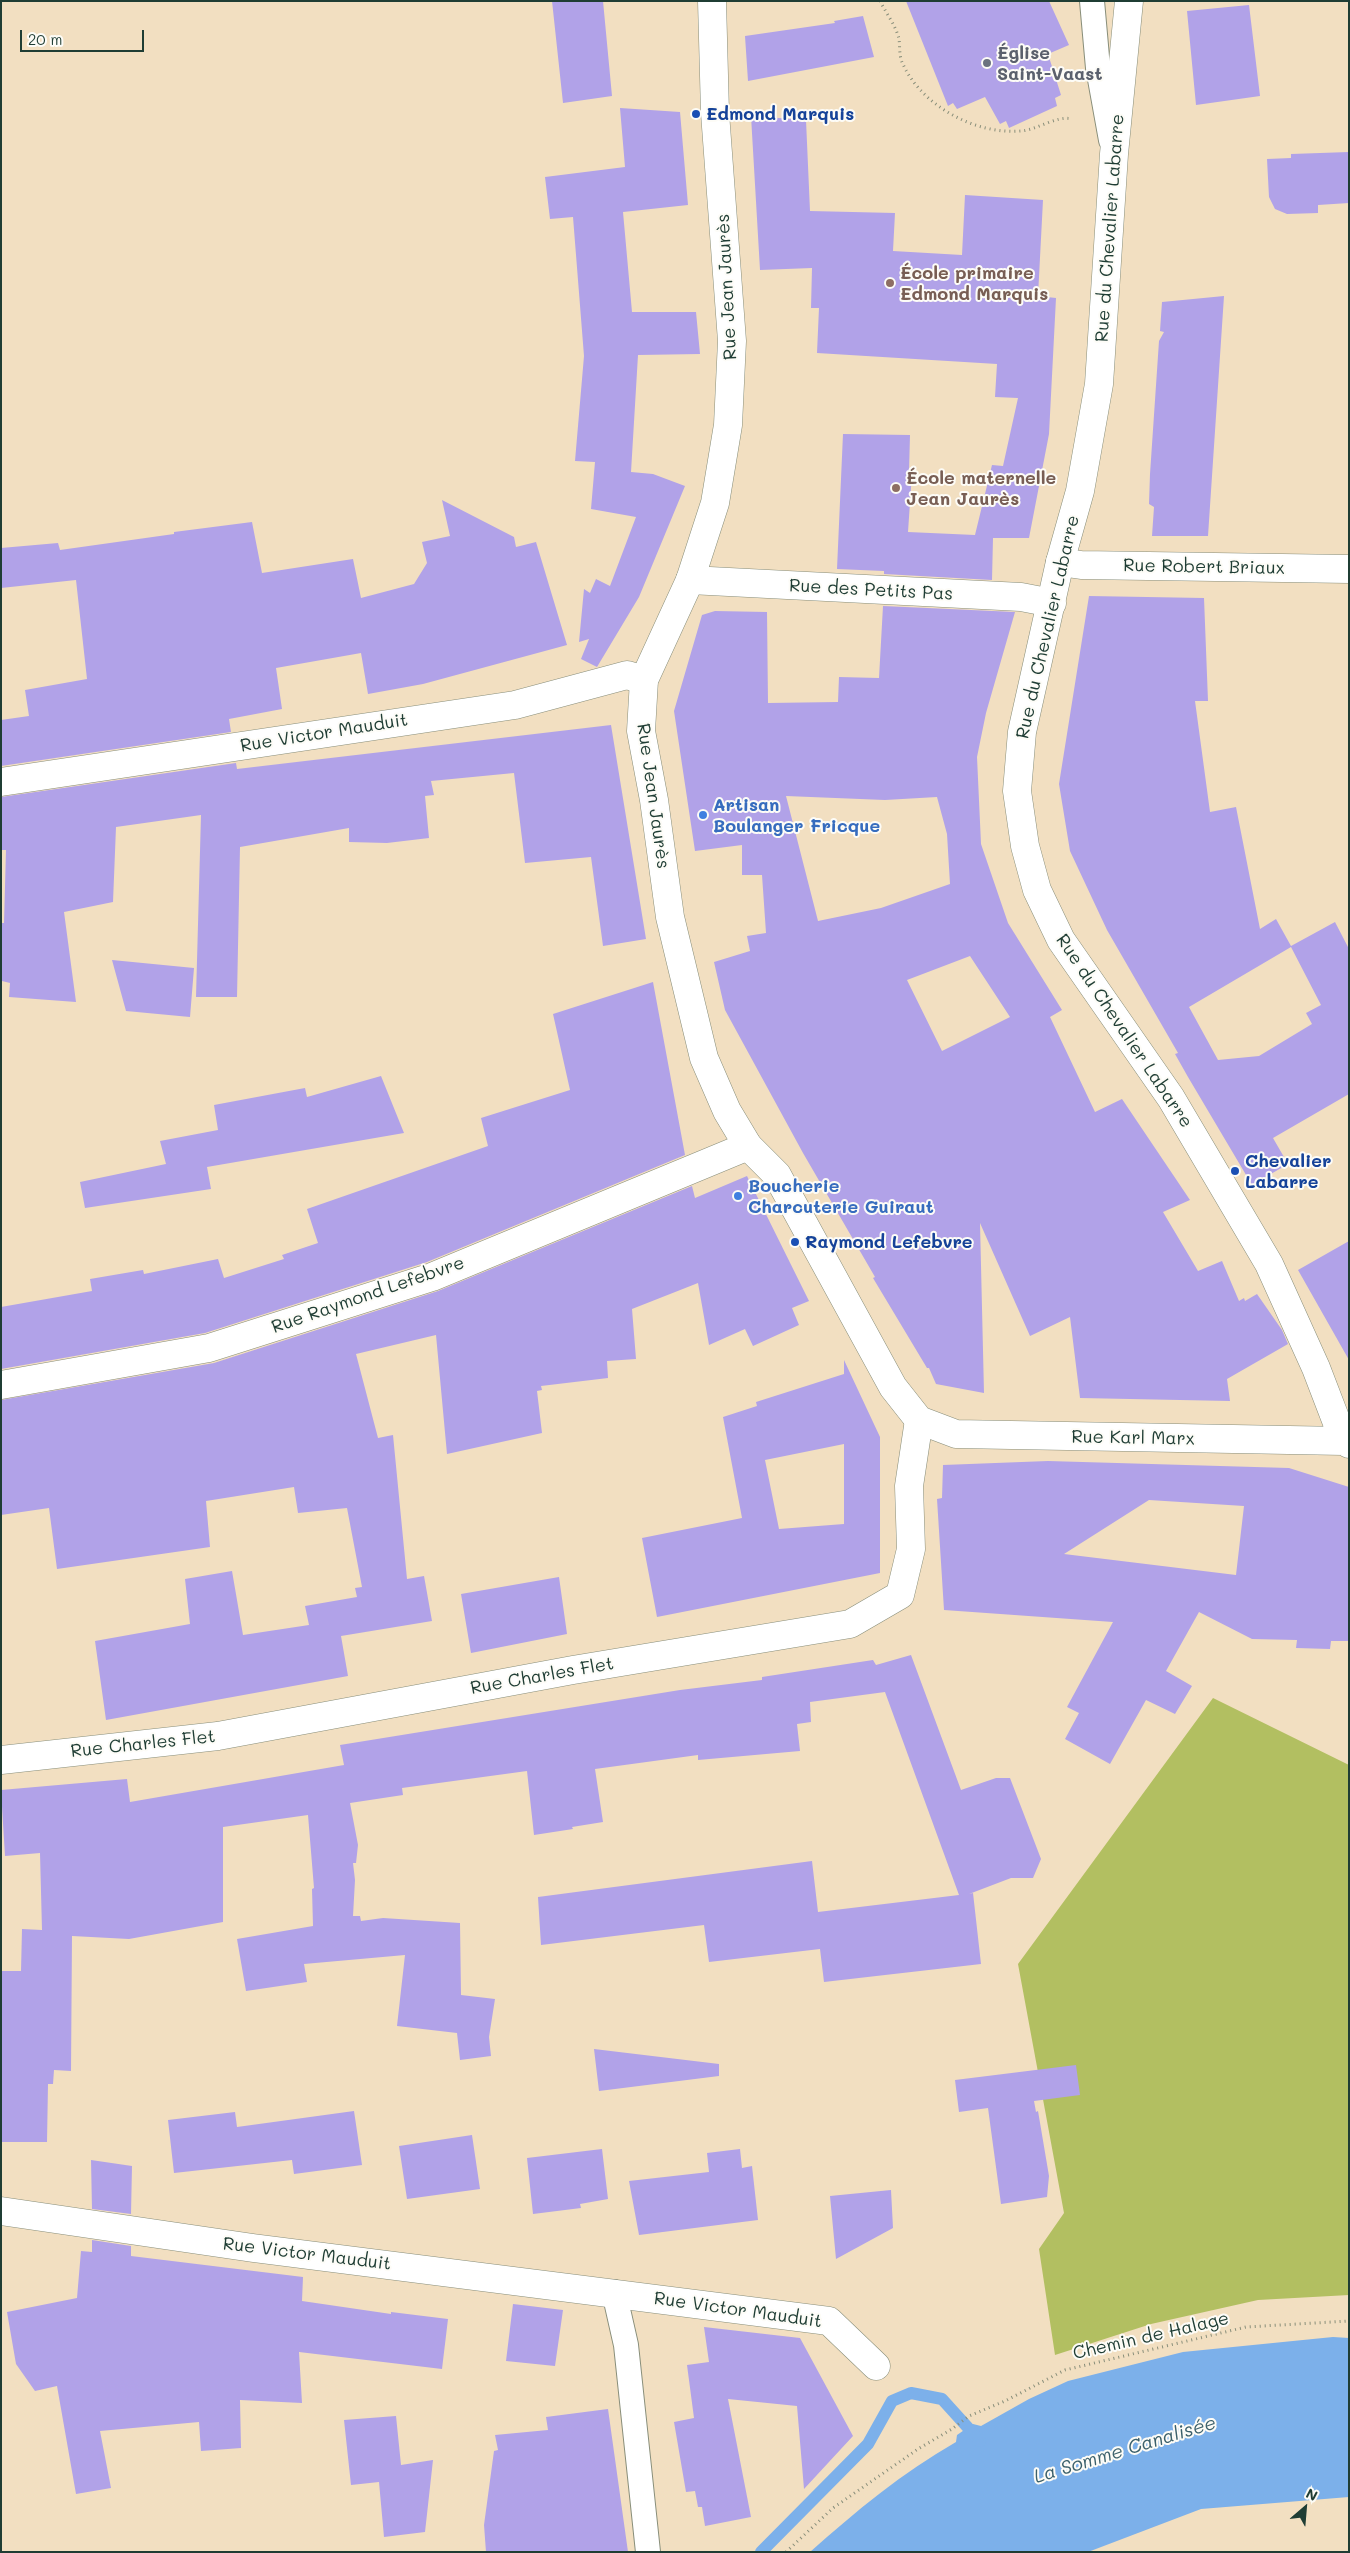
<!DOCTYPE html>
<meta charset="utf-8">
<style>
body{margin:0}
#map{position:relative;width:1350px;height:2553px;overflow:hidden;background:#f2dfc1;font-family:Mali,sans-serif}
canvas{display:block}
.frame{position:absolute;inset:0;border:2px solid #1f3d34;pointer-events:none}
.north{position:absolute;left:1280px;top:2483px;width:50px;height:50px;-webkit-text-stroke:4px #fdfcf7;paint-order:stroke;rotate:27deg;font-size:14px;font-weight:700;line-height:20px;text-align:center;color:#1f3d34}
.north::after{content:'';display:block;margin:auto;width:18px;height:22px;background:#1f3d34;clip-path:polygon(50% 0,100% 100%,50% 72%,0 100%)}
.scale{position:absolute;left:20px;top:30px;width:124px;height:22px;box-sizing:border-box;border:2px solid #1f3d34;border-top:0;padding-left:6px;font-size:15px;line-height:18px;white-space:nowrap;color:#1f3d34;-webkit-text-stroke:4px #fdfcf7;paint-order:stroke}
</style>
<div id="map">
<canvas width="1350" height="2553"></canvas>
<div class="frame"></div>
<div class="north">N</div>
<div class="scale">20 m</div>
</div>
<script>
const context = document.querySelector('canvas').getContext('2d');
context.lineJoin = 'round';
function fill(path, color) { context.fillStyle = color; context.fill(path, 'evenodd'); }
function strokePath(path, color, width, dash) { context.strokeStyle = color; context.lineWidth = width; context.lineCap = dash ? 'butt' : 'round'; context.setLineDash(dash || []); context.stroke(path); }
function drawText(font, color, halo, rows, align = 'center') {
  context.font = font + ' Mali,sans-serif'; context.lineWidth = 4; context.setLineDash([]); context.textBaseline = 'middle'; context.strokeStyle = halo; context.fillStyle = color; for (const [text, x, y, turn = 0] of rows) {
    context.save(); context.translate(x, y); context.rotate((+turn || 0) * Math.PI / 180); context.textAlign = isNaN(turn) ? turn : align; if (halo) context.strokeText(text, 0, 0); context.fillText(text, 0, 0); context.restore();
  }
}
const green = new Path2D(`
 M 1213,1698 L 1349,1765 L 1349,2295 L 1258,2300 L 1151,2324 L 1055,2355 L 1039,2249 L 1064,2213 L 1018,1964 Z`);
const water = new Path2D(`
 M 1333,2337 L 1349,2338 L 1349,2497 L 1201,2509 L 1088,2552 L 810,2552 C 856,2511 902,2473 956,2442 L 957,2435 L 973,2424 L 981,2426 L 1029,2399 L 1068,2381 L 1183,2352 Z`);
const stream = new Path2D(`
 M 761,2552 L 868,2444 L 892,2401 L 911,2393 L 942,2399 L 980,2441`);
const building = new Path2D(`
 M 552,1 L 603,1 L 612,96 L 563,103 Z
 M 906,1 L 1049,1 L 1069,45 L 1048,54 L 1061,95 L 1055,98 L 1057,106 L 1009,128 L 1006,121 L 1000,124 L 985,97 L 957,109 L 953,103 L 948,106 Z
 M 1249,5 L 1260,96 L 1196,105 L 1187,11 Z
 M 863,16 L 874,57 L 748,81 L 745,36 L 835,23 L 834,21 Z
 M 620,108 L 680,112 L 688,205 L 623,212 L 632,312 L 696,312 L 700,354 L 638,355 L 631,472 L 653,474 L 685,486 L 639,597 L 597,667 L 581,659 L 589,639 L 579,642 L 584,589 L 590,593 L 596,579 L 610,586 L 636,517 L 591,509 L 595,462 L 575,461 L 584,356 L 573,217 L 550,219 L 545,177 L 625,167 Z
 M 751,116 L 806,120 L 810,211 L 895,213 L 893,251 L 962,255 L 965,195 L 1043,200 L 1038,296 L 1056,298 L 1049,434 L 1029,538 L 993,538 L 992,580 L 884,574 L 884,571 L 837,569 L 843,434 L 910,435 L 909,472 L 912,473 L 908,532 L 975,535 L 992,465 L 1003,466 L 1018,398 L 995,397 L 997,364 L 817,353 L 819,308 L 811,308 L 812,268 L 760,270 Z
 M 1349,152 L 1349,203 L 1318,205 L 1318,213 L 1287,214 L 1275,209 L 1269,197 L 1267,159 L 1291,158 L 1291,154 Z
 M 1224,296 L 1208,536 L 1152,536 L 1154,507 L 1149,504 L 1150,474 L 1159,341 L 1164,332 L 1160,331 L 1162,302 Z
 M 442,500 L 514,537 L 516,547 L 536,542 L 567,645 L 423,684 L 368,694 L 361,653 L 276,668 L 282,709 L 229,719 L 231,732 L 1,766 L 1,720 L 29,716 L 25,690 L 87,679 L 76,580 L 1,588 L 1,548 L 58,543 L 60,550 L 174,534 L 174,532 L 252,522 L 262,573 L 353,559 L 361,598 L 414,584 L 427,563 L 422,542 L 450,536 Z
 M 1089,596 L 1204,598 L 1208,701 L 1195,701 L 1210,812 L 1236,807 L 1260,929 L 1276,919 L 1291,946 L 1335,922 L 1349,949 L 1349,1094 L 1273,1138 L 1288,1164 L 1252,1185 L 1188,1077 L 1175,1054 L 1178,1053 L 1107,930 L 1070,851 L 1059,784 ZM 1291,947 L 1321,1005 L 1306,1013 L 1312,1024 L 1259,1056 L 1218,1060 L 1189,1007 Z
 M 883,606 L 1015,612 L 986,713 L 977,757 L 981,844 L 1008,923 L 1062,1010 L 1050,1017 L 1095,1112 L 1122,1099 L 1190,1200 L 1163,1212 L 1198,1271 L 1222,1261 L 1239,1301 L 1244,1298 L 1245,1301 L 1257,1294 L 1282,1330 L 1288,1344 L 1227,1379 L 1230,1401 L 1080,1398 L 1070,1317 L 1030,1336 L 980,1223 L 984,1393 L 936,1384 L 929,1368 L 927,1368 L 873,1278 L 875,1277 L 803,1153 L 725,1010 L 714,962 L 750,951 L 747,936 L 766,933 L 762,875 L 742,875 L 742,845 L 695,851 L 674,711 L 702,615 L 715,611 L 767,612 L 768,703 L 838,702 L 839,677 L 879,678 ZM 786,796 L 885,800 L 937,797 L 947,834 L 950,884 L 881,908 L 818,921 ZM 970,956 L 1010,1017 L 942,1051 L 907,980 Z
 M 611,725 L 646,939 L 603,946 L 591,857 L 525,863 L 514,773 L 431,781 L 434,795 L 425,796 L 429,838 L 387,843 L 349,842 L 349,828 L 240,847 L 237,997 L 196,997 L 201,815 L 116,827 L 113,902 L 64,912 L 76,1002 L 9,997 L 10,983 L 2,981 L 1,923 L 4,923 L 6,850 L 1,850 L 1,797 L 236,763 L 237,769 Z
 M 112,960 L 194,968 L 190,1017 L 126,1011 Z
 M 653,982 L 685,1155 L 427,1262 L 205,1333 L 1,1369 L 1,1307 L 92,1291 L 90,1279 L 143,1270 L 144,1274 L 218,1259 L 224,1278 L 284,1259 L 282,1255 L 318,1243 L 307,1209 L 488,1146 L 481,1118 L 570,1090 L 553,1014 Z
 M 381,1076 L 404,1133 L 207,1167 L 211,1189 L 85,1208 L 80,1182 L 166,1164 L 160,1141 L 218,1130 L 214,1105 L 305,1088 L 307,1097 Z
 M 747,1176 L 809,1301 L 792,1308 L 799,1325 L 753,1346 L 745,1329 L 709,1345 L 698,1283 L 632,1309 L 636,1359 L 607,1361 L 608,1378 L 541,1386 L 542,1390 L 537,1391 L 542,1433 L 447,1454 L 436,1335 L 356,1354 L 378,1438 L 393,1435 L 407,1579 L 424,1576 L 432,1621 L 341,1636 L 348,1676 L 106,1720 L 95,1641 L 190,1624 L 185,1579 L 232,1571 L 243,1635 L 309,1625 L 305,1606 L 357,1597 L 355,1588 L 362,1587 L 347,1508 L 298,1513 L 294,1487 L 206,1501 L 210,1547 L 57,1569 L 49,1508 L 1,1515 L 1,1400 L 214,1363 L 438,1291 L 692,1186 L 695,1198 Z
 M 1349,1241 L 1349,1360 L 1298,1270 Z
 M 844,1360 L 880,1437 L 880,1573 L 657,1617 L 642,1538 L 742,1518 L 723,1417 L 757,1406 L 756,1402 L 844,1374 ZM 844,1444 L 844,1524 L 779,1529 L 765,1460 Z
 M 1048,1461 L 1289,1468 L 1349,1487 L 1349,1641 L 1331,1641 L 1330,1649 L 1296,1648 L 1297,1640 L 1252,1639 L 1199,1612 L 1166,1671 L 1192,1686 L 1175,1714 L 1146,1700 L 1110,1764 L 1065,1739 L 1079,1713 L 1067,1707 L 1113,1622 L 944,1610 L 937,1499 L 942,1498 L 943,1465 ZM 1149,1500 L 1244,1506 L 1236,1575 L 1064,1554 Z
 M 559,1577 L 567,1634 L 471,1653 L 461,1594 Z
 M 911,1655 L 961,1790 L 996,1778 L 1010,1778 L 1041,1859 L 1033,1878 L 1011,1878 L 969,1894 L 973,1893 L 981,1964 L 824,1982 L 820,1949 L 709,1962 L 704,1925 L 541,1945 L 538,1897 L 812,1861 L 818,1912 L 959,1895 L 885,1692 L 810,1702 L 811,1722 L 797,1724 L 800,1751 L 698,1760 L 698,1755 L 595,1769 L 603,1822 L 572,1827 L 573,1829 L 534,1835 L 527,1771 L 402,1788 L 403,1795 L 350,1803 L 358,1845 L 356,1863 L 353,1863 L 355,1880 L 353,1916 L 360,1916 L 361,1921 L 383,1918 L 460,1923 L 461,1995 L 495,1999 L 489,2037 L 491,2056 L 460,2060 L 457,2033 L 397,2026 L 405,1955 L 304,1964 L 307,1982 L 246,1991 L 237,1939 L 313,1926 L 312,1889 L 314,1888 L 308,1815 L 223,1827 L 223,1922 L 129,1939 L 72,1936 L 71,2071 L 54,2070 L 53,2084 L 48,2084 L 47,2142 L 1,2142 L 1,1971 L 21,1971 L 22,1929 L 42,1930 L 40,1853 L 5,1856 L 1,1790 L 127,1779 L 130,1802 L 344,1765 L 340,1745 L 680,1690 L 762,1680 L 762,1677 L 873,1660 L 876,1665 Z
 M 594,2049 L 719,2064 L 719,2076 L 599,2091 Z
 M 1076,2065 L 1080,2095 L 1034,2101 L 1036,2112 L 1038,2111 L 1049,2176 L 1047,2197 L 1001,2204 L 988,2108 L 959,2112 L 955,2080 Z
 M 354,2111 L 362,2165 L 294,2174 L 292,2160 L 174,2173 L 168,2120 L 235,2112 L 237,2127 Z
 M 472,2135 L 480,2189 L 407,2199 L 399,2146 Z
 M 602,2149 L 608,2199 L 580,2204 L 581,2208 L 533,2214 L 527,2158 Z
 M 740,2149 L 742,2168 L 752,2166 L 758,2220 L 639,2235 L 629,2181 L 709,2172 L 707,2153 Z
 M 91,2160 L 132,2166 L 131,2214 L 92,2209 Z
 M 891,2190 L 893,2228 L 836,2259 L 830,2196 Z
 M 92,2240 L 131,2246 L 131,2256 L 303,2277 L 302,2301 L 391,2314 L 391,2312 L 448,2319 L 442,2369 L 299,2352 L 302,2403 L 240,2400 L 241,2448 L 201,2451 L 199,2422 L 100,2431 L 111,2488 L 76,2494 L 57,2386 L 35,2391 L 16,2364 L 7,2312 L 77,2298 L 81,2251 L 92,2252 Z
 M 513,2304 L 563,2310 L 555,2366 L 506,2361 Z
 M 704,2327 L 800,2338 L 853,2436 L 804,2489 L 797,2406 L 728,2399 L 751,2517 L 705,2526 L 702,2507 L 698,2507 L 695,2491 L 686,2492 L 674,2422 L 694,2418 L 687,2365 L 709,2362 Z
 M 608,2409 L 628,2552 L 486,2552 L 484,2525 L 494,2451 L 498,2450 L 495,2435 L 548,2430 L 546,2417 Z
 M 396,2416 L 401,2465 L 433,2460 L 425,2532 L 384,2537 L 379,2482 L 351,2485 L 344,2420 Z`);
const path = new Path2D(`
 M 880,1 C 886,13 896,26 899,39 C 900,46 899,55 902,62 C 920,105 975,135 1021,131 C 1037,130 1057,115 1072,119
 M 786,2552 L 833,2508 L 918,2449 L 952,2429 L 969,2416 L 1005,2401 L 1065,2370 L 1246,2327 L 1349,2321`);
const service = new Path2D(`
 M 1092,1 L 1098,68 L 1111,140
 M 614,2292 L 626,2345 L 648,2552`);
const minor = new Path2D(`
 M 1060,562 L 1081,565 L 1349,569
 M 690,580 L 1021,597 L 1052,603
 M 1,782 L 515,705 L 627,675 L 644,680
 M 1,1385 L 209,1348 L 432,1277 L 748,1146
 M 1,1760 L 218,1736 L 573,1670 L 850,1624 L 900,1595 L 911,1549 L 909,1486 L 919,1420
 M 1,2211 L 253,2248 L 829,2321 L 876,2366`);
const tertiary = new Path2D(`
 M 712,1 L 715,113 L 732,341 L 728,425 L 715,503 L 690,580 L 644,680 L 641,731 L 654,800 L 670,917 L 704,1058 L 727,1111 L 748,1146 L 777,1175 L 893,1387 L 919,1420 L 956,1434 L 1344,1441 L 1349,1444
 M 1129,1 L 1114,154 L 1099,384 L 1080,491 L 1060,562 L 1022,732 L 1017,791 L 1025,846 L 1037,890 L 1061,940 L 1171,1098 L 1269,1264 L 1316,1368 L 1344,1441`);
const markers = [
 [987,63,5,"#6b7280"],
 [696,114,5,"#1a4fb4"],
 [890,283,5,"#8d6e63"],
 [896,488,5,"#8d6e63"],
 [703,815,5,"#3f7fe0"],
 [1235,1171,5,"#1a4fb4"],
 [738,1196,5,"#3f7fe0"],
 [795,1242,5,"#1a4fb4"]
];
const worshipNames = [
 ["Église",997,53],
 ["Saint-Vaast",997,74]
];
const transitNames = [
 ["Edmond Marquis",706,114],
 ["Chevalier",1245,1161],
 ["Labarre",1245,1182],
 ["Raymond Lefebvre",805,1242]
];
const streetNames = [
 ["Rue du Chevalier Labarre",1110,228,-86],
 ["Rue Jean Jaurès",727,287,-93],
 ["Rue Robert Briaux",1204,567,1],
 ["Rue des Petits Pas",871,590,3],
 ["Rue du Chevalier Labarre",1048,627,-77],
 ["Rue Victor Mauduit",324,733,-9],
 ["Rue Jean Jaurès",653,796,82],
 ["Rue du Chevalier Labarre",1124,1031,56],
 ["Rue Raymond Lefebvre",368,1295,-19],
 ["Rue Karl Marx",1133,1438,1],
 ["Rue Charles Flet",542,1676,-10],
 ["Rue Charles Flet",143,1744,-6],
 ["Rue Victor Mauduit",307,2254,7],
 ["Rue Victor Mauduit",738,2310,8],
 ["Chemin de Halage",1151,2336,-13]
];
const educationNames = [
 ["École primaire",900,273],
 ["Edmond Marquis",900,294],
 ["École maternelle",906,478],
 ["Jean Jaurès",906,499]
];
const shopNames = [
 ["Artisan",713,805],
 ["Boulanger Fricque",713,826],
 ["Boucherie",748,1186],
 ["Charcuterie Guiraut",748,1207]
];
const waterNames = [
 ["La Somme Canalisée",1125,2450,-17]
];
fill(green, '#b2bf61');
fill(water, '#7cb0ea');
strokePath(stream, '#7cb0ea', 12);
fill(building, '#b1a2e8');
strokePath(service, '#888e7a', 26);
strokePath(minor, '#888e7a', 29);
strokePath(tertiary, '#888e7a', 29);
strokePath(path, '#888e7a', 3, [1, 4]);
strokePath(service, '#fff', 24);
strokePath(minor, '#fff', 28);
strokePath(tertiary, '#fff', 28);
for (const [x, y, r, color] of markers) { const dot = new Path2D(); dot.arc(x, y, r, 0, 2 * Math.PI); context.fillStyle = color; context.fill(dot); strokePath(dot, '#fdfcf7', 2); }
drawText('bold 18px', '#5b616d', '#fdfcf7', worshipNames, 'left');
drawText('bold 18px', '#164399', '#fdfcf7', transitNames, 'left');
drawText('18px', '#1f3d34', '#fdfcf7', streetNames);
drawText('bold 18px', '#785e54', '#fdfcf7', educationNames, 'left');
drawText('bold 18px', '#366cbe', '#fdfcf7', shopNames, 'left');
drawText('italic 19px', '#3b606b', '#fdfcf7', waterNames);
</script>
